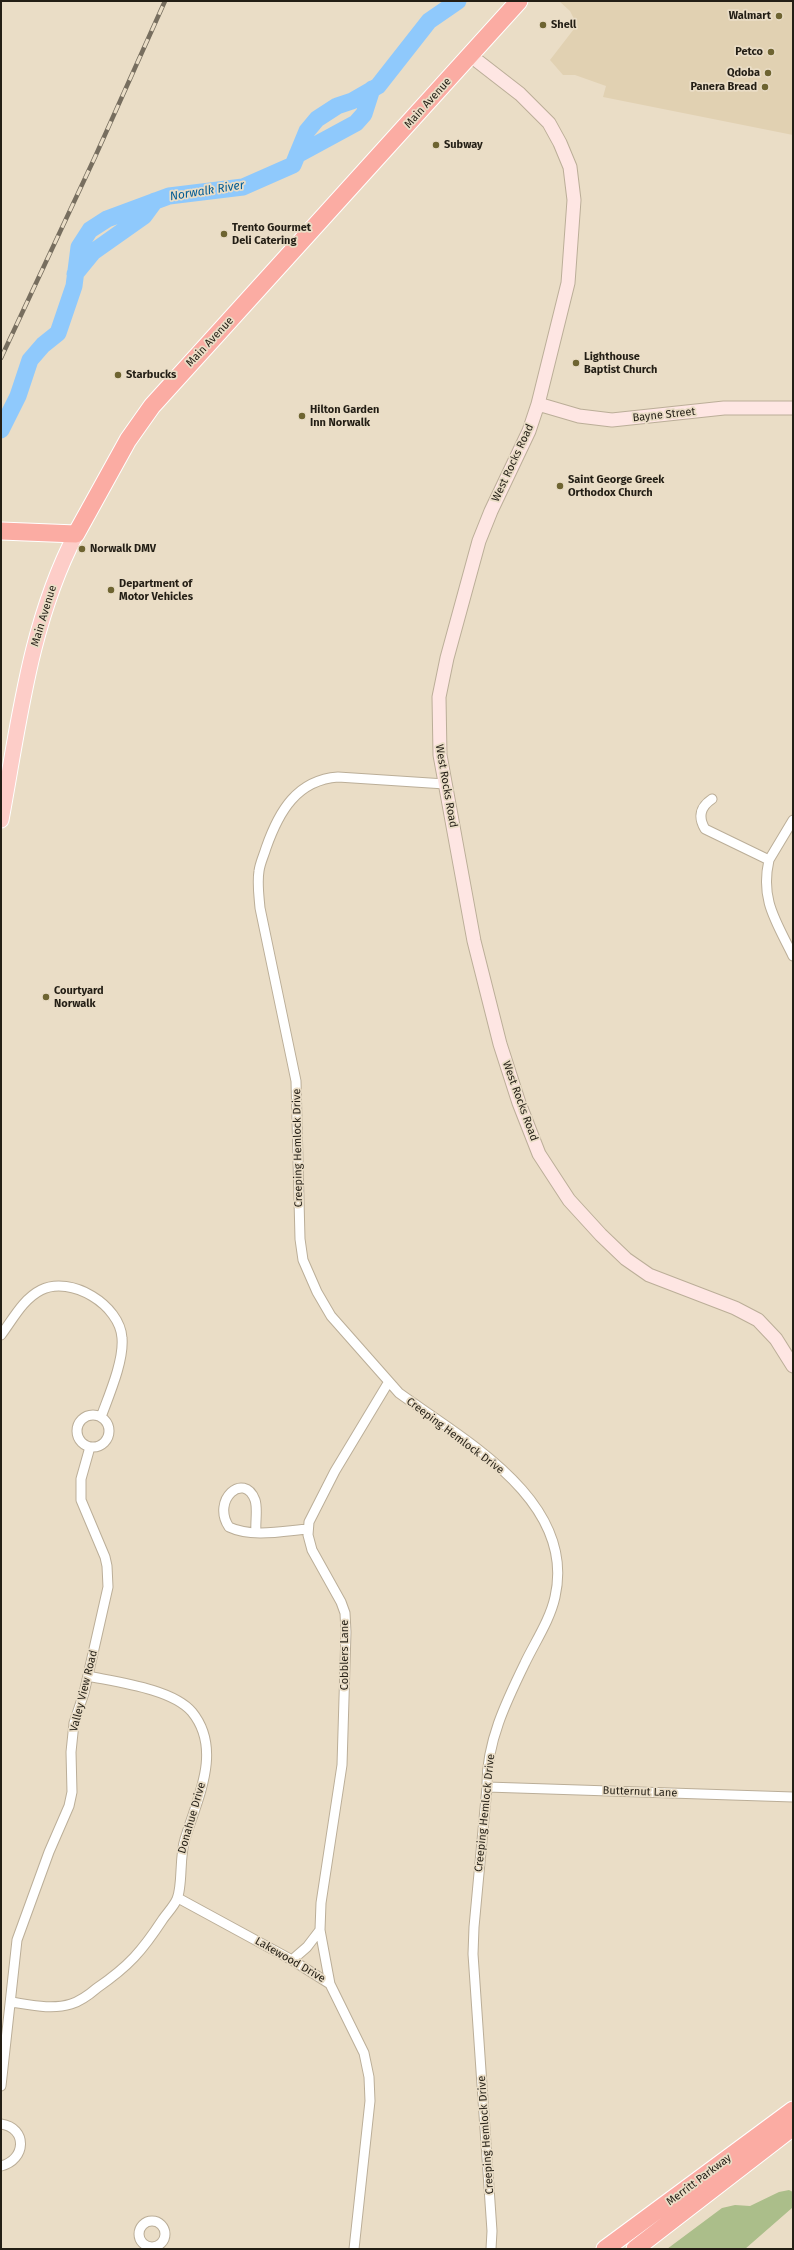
<!DOCTYPE html>
<style>
body{margin:0}
#map{position:relative;width:794px;height:2250px;overflow:hidden;background:#eaddc6;font-family:"Fira Sans",sans-serif}
canvas{display:block}
.frame{position:absolute;inset:0;border:2px solid #231e15;pointer-events:none}
</style>
<div id="map">
<canvas width="794" height="2250"></canvas>
<div class="frame"></div>
</div>
<script>
const context = document.querySelector('canvas').getContext('2d');
context.lineJoin = 'round';
function fill(path, color) { context.fillStyle = color; context.fill(path, 'evenodd'); }
function strokePath(path, color, width, dash) { context.strokeStyle = color; context.lineWidth = width; context.lineCap = dash ? 'butt' : 'round'; context.setLineDash(dash || []); context.stroke(path); }
function drawText(font, color, halo, rows, align = 'center') {
  context.font = font + ' "Fira Sans",sans-serif'; context.lineWidth = 3.5; context.setLineDash([]); context.textBaseline = 'middle'; context.strokeStyle = halo; context.fillStyle = color; for (const [text, x, y, turn = 0] of rows) {
    context.save(); context.translate(x, y); context.rotate((+turn || 0) * Math.PI / 180); context.textAlign = isNaN(turn) ? turn : align; if (halo) context.strokeText(text, 0, 0); context.fillText(text, 0, 0); context.restore();
  }
}
const built = new Path2D(`
 M 559,1 L 793,1 L 793,135 L 603,97 L 606,86 L 575,75 L 563,75 L 550,60 L 577,25 L 570,11 Z`);
const green = new Path2D(`
 M 789,2190 L 793,2192 L 792,2208 L 745,2249 L 667,2249 L 722,2208 L 735,2205 L 750,2206 L 779,2192 Z`);
const river = new Path2D(`
 M 297,155 L 356,123 L 364,114 L 372,89
 M 75,274 L 93,252 L 144,216 L 155,201
 M 1,430 L 18,396 L 30,360 L 43,345 L 58,333 L 74,286 L 79,247 L 90,230 L 107,219 L 169,196 L 243,187 L 293,165 L 307,131 L 317,119 L 337,106 L 352,101 L 378,86 L 429,21 L 458,1`);
const street = new Path2D(`
 M 445,784 L 338,777 C 297,780 279,811 266,848 C 264,855 260,863 259,871 C 257,883 259,896 260,908 L 296,1081 L 300,1239 L 303,1260 L 317,1292 L 331,1316 L 399,1393 C 464,1440 577,1501 555,1597 C 550,1620 535,1642 525,1663 C 506,1702 486,1743 487,1787 L 474,1927 L 473,1954 L 492,2231 L 491,2249
 M 712,799 C 700,807 698,817 705,829 L 769,860 C 760,900 776,921 793,956
 M 769,860 L 793,820
 M 1,1335 C 13,1319 23,1299 41,1290 C 71,1275 120,1305 122,1338 C 124,1361 109,1395 101,1417
 M77 1431a16 16 0 1 1 32 0a16 16 0 1 1-32 0Z
 M 256,1532 C 255,1522 258,1509 255,1500 C 244,1471 211,1500 229,1527 C 252,1538 284,1531 308,1529
 M 487,1787 L 793,1797
 M 178,1898 L 292,1960 L 330,1984 L 364,2053 L 369,2077 L 370,2101 L 354,2249
 M 292,1960 L 307,1947 L 320,1930
 M 330,1984 L 320,1930 L 321,1903 L 342,1765 L 346,1632 L 345,1613 L 341,1602 L 312,1550 L 308,1535 L 309,1522 L 335,1471 L 388,1383
 M 11,2002 C 31,2005 52,2010 71,2004 C 81,2001 90,1994 97,1988 C 129,1966 142,1951 163,1919 C 168,1912 174,1906 177,1899 C 183,1885 179,1857 185,1839 C 197,1799 223,1750 192,1712 C 173,1689 117,1682 88,1676
 M 1,2086 L 17,1940 L 49,1852 L 69,1806 L 72,1792 L 71,1752 L 74,1723 L 84,1693 L 108,1587 L 107,1566 L 105,1557 L 81,1500 L 81,1479 L 90,1447
 M 1,2124 C 28,2128 26,2160 1,2166
 M139 2234a13 13 0 1 1 26 0a13 13 0 1 1-26 0Z`);
const secondary = new Path2D(`
 M 471,56 L 520,94 L 549,123 L 560,143 L 570,167 L 574,200 L 568,283 L 538,404 L 529,431 L 491,511 L 479,541 L 447,658 L 439,697 L 440,755 L 474,941 L 500,1044 L 519,1103 L 539,1154 L 569,1200 L 601,1235 L 626,1259 L 649,1275 L 735,1308 L 758,1320 L 776,1339 L 793,1366
 M 538,404 L 579,416 L 612,420 L 724,408 L 793,408`);
const primary = new Path2D(`
 M 1,820 C 19,723 30,622 76,534`);
const highway = new Path2D(`
 M 1,531 L 76,534 L 128,440 L 152,406 L 519,1
 M 605,2249 L 793,2110
 M 635,2249 L 793,2127`);
const rail = new Path2D(`
 M 1,358 L 95,157 L 165,1`);
const markers = [
 [779,16,4,"#6e6431"],
 [543,25,4,"#6e6431"],
 [771,52,4,"#6e6431"],
 [768,73,4,"#6e6431"],
 [765,87,4,"#6e6431"],
 [436,145,4,"#6e6431"],
 [224,234,4,"#6e6431"],
 [576,363,4,"#6e6431"],
 [118,375,4,"#6e6431"],
 [302,416,4,"#6e6431"],
 [560,486,4,"#6e6431"],
 [82,549,4,"#6e6431"],
 [111,590,4,"#6e6431"],
 [46,997,4,"#6e6431"]
];
const poiNames = [
 ["Walmart",771,16,"right"],
 ["Shell",551,25],
 ["Petco",763,52,"right"],
 ["Qdoba",760,73,"right"],
 ["Panera Bread",757,87,"right"],
 ["Subway",444,145],
 ["Trento Gourmet",232,228],
 ["Deli Catering",232,241],
 ["Lighthouse",584,357],
 ["Baptist Church",584,370],
 ["Starbucks",126,375],
 ["Hilton Garden",310,410],
 ["Inn Norwalk",310,423],
 ["Saint George Greek",568,480],
 ["Orthodox Church",568,493],
 ["Norwalk DMV",90,549],
 ["Department of",119,584],
 ["Motor Vehicles",119,597],
 ["Courtyard",54,991],
 ["Norwalk",54,1004]
];
const streetNames = [
 ["Main Avenue",428,103,-48],
 ["Main Avenue",210,342,-47],
 ["Bayne Street",664,415,-6],
 ["West Rocks Road",513,463,-65],
 ["Main Avenue",44,616,-73],
 ["West Rocks Road",446,786,80],
 ["West Rocks Road",520,1101,70],
 ["Creeping Hemlock Drive",298,1148,-91],
 ["Creeping Hemlock Drive",455,1436,37],
 ["Cobblers Lane",345,1655,-90],
 ["Valley View Road",84,1691,-76],
 ["Butternut Lane",640,1792,2],
 ["Creeping Hemlock Drive",485,1813,-84],
 ["Donahue Drive",192,1818,-74],
 ["Lakewood Drive",290,1960,30],
 ["Creeping Hemlock Drive",486,2135,-94],
 ["Merritt Parkway",699,2180,-37]
];
const waterNames = [
 ["Norwalk River",207,191,-9]
];
fill(built, '#e1d1b2');
fill(green, '#abbe8a');
strokePath(river, '#8fc9fc', 17);
strokePath(street, '#bbae98', 11);
strokePath(secondary, '#bbae98', 15);
strokePath(primary, '#fff', 17);
strokePath(highway, '#fff', 19);
strokePath(street, '#fff', 9);
strokePath(secondary, '#fee6e3', 13);
strokePath(primary, '#fdcdc8', 15);
strokePath(highway, '#fbaca3', 17);
strokePath(rail, '#776e5f', 4.5);
strokePath(rail, '#eaddc6', 3, [9]);
for (const [x, y, r, color] of markers) { const dot = new Path2D(); dot.arc(x, y, r, 0, 2 * Math.PI); context.fillStyle = color; context.fill(dot); strokePath(dot, '#eaddc6', 1.5); }
drawText('bold 11px', '#231e15', '#eaddc6', poiNames, 'left');
drawText('11px', '#231e15', '#eaddc6', streetNames);
drawText('italic 12px', '#015b94', '#eaddc6', waterNames);
</script>
